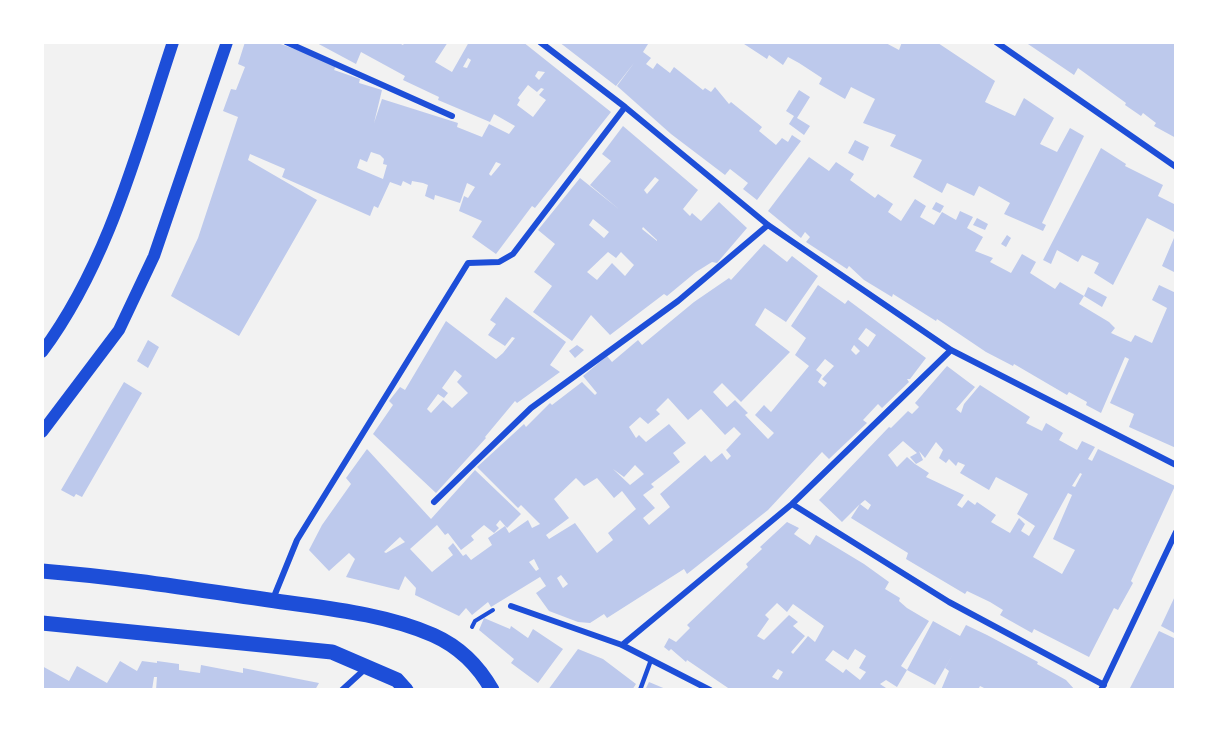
<!DOCTYPE html>
<style>
body{margin:0}
#map{position:relative;width:1218px;height:732px;overflow:hidden;background:#f2f2f2;font-family:"PT Sans Narrow",sans-serif}
canvas{display:block}
.frame{position:absolute;inset:0;border:44px solid #fff;pointer-events:none}
</style>
<div id="map">
<canvas width="1218" height="732"></canvas>
<div class="frame"></div>
</div>
<script>
const context = document.querySelector('canvas').getContext('2d');
context.lineJoin = 'round';
function fill(path, color) { context.fillStyle = color; context.fill(path, 'evenodd'); }
function strokePath(path, color, width, dash) { context.strokeStyle = color; context.lineWidth = width; context.lineCap = dash ? 'butt' : 'round'; context.setLineDash(dash || []); context.stroke(path); }
const building = new Path2D(`
 M 245,42 L 275,42 L 314,56 L 336,66 L 334,70 L 360,79 L 359,83 L 382,90 L 374,123 L 382,99 L 458,123 L 457,127 L 482,137 L 489,124 L 509,134 L 515,126 L 494,114 L 490,122 L 438,100 L 439,97 L 403,80 L 405,76 L 361,52 L 356,64 L 315,42 L 397,42 L 403,45 L 405,42 L 448,42 L 435,62 L 452,72 L 469,42 L 523,42 L 611,112 L 535,208 L 532,206 L 496,254 L 472,237 L 482,221 L 459,211 L 464,196 L 468,198 L 475,187 L 467,183 L 460,203 L 435,195 L 434,200 L 425,196 L 428,185 L 423,183 L 412,181 L 411,185 L 403,181 L 401,186 L 390,182 L 378,208 L 374,206 L 370,216 L 282,177 L 285,169 L 250,154 L 248,160 L 317,200 L 239,336 L 171,296 L 198,238 L 238,117 L 223,111 L 231,89 L 236,90 L 245,67 L 238,64 ZM 468,58 L 471,60 L 467,68 L 463,67 ZM 538,71 L 545,72 L 539,80 L 535,76 ZM 528,85 L 537,92 L 541,88 L 544,89 L 539,95 L 546,100 L 533,117 L 517,105 L 520,100 L 518,98 ZM 371,152 L 380,155 L 384,159 L 383,164 L 387,165 L 383,179 L 357,168 L 360,159 L 367,162 ZM 496,162 L 501,164 L 491,176 L 489,174 Z
 M 559,42 L 646,42 L 648,44 L 643,52 L 651,58 L 646,64 L 653,69 L 657,63 L 670,73 L 674,67 L 703,90 L 705,88 L 711,92 L 715,87 L 729,104 L 731,102 L 762,127 L 759,131 L 776,145 L 782,138 L 788,142 L 792,135 L 801,141 L 757,200 L 743,189 L 748,183 L 730,169 L 725,175 L 671,134 L 617,86 L 634,63 L 616,86 Z
 M 741,42 L 884,42 L 899,50 L 902,42 L 938,43 L 995,81 L 985,102 L 1015,116 L 1024,98 L 1054,118 L 1040,144 L 1057,152 L 1070,128 L 1084,136 L 1042,223 L 1046,225 L 1043,231 L 1004,214 L 1010,203 L 979,186 L 974,196 L 947,183 L 942,193 L 913,177 L 922,160 L 890,146 L 896,135 L 863,123 L 875,99 L 851,87 L 845,99 L 819,84 L 822,78 L 799,63 L 788,57 L 783,65 L 769,55 L 767,59 Z
 M 1025,42 L 1176,42 L 1176,138 L 1154,126 L 1156,123 L 1143,113 L 1141,116 L 1125,105 L 1126,103 L 1078,68 L 1074,75 Z
 M 799,90 L 810,97 L 797,118 L 810,126 L 804,135 L 789,124 L 794,116 L 786,111 Z
 M 623,126 L 698,190 L 683,209 L 690,216 L 692,213 L 701,221 L 719,202 L 747,228 L 717,263 L 712,262 L 696,272 L 667,296 L 664,294 L 610,335 L 591,315 L 572,341 L 533,312 L 552,286 L 534,272 L 555,244 L 538,230 L 580,178 L 620,210 L 590,185 L 611,161 L 602,154 ZM 655,177 L 659,180 L 647,194 L 644,190 ZM 593,219 L 609,232 L 604,238 L 589,225 ZM 643,227 L 657,240 L 657,241 L 642,229 ZM 608,252 L 616,258 L 621,252 L 634,265 L 625,276 L 612,263 L 597,280 L 587,272 Z
 M 855,140 L 869,147 L 863,161 L 848,153 Z
 M 1101,148 L 1126,164 L 1125,166 L 1163,185 L 1158,196 L 1176,205 L 1176,233 L 1147,218 L 1113,285 L 1094,273 L 1099,263 L 1082,255 L 1078,262 L 1057,250 L 1051,264 L 1043,260 Z
 M 809,157 L 829,171 L 836,162 L 854,174 L 850,180 L 875,198 L 878,194 L 893,204 L 888,212 L 901,221 L 915,199 L 926,206 L 920,217 L 934,225 L 942,212 L 956,220 L 960,211 L 973,217 L 967,228 L 983,237 L 975,251 L 993,258 L 990,262 L 1011,273 L 1022,254 L 1036,262 L 1030,273 L 1055,289 L 1060,282 L 1084,296 L 1079,304 L 1109,322 L 1115,328 L 1111,333 L 1131,342 L 1135,335 L 1152,343 L 1167,308 L 1152,300 L 1159,285 L 1176,293 L 1176,448 L 1129,427 L 1134,414 L 1110,403 L 1129,359 L 1125,357 L 1101,413 L 1086,405 L 1087,402 L 1069,392 L 1067,395 L 1014,364 L 1013,366 L 986,352 L 937,319 L 936,321 L 893,294 L 892,297 L 864,280 L 849,266 L 847,269 L 806,242 L 810,237 L 805,232 L 801,238 L 768,211 Z
 M 936,202 L 944,206 L 940,213 L 932,209 Z
 M 977,218 L 988,224 L 985,230 L 973,225 Z
 M 1007,235 L 1011,238 L 1006,247 L 1001,244 Z
 M 1174,238 L 1176,239 L 1176,273 L 1162,266 Z
 M 764,244 L 787,262 L 792,256 L 818,276 L 786,322 L 765,308 L 755,325 L 790,352 L 741,402 L 722,383 L 713,392 L 727,407 L 735,400 L 748,413 L 745,415 L 768,439 L 774,433 L 755,415 L 764,405 L 771,412 L 809,366 L 795,355 L 806,338 L 791,326 L 818,285 L 845,304 L 848,300 L 926,358 L 910,379 L 907,379 L 909,382 L 882,408 L 878,404 L 863,420 L 867,423 L 829,459 L 822,452 L 768,510 L 687,574 L 684,569 L 607,618 L 604,614 L 590,623 L 578,622 L 549,611 L 536,593 L 546,586 L 540,577 L 491,607 L 488,602 L 472,615 L 466,608 L 459,616 L 415,595 L 416,588 L 405,576 L 399,590 L 346,577 L 355,559 L 349,553 L 329,571 L 309,550 L 322,525 L 351,484 L 346,478 L 367,449 L 431,519 L 475,470 L 521,514 L 507,528 L 500,520 L 496,525 L 499,528 L 494,533 L 484,525 L 471,536 L 474,540 L 461,550 L 448,533 L 445,535 L 437,525 L 410,549 L 432,572 L 453,555 L 448,548 L 453,543 L 463,556 L 466,554 L 471,560 L 492,545 L 488,538 L 505,526 L 509,533 L 528,520 L 532,528 L 540,524 L 521,505 L 518,508 L 477,467 L 524,424 L 526,427 L 550,403 L 552,405 L 582,382 L 595,395 L 597,393 L 583,376 L 607,356 L 612,362 L 638,340 L 642,345 L 694,302 L 729,278 L 731,280 ZM 866,328 L 876,335 L 868,347 L 858,339 ZM 854,345 L 860,351 L 856,355 L 851,350 ZM 825,359 L 834,366 L 822,379 L 827,383 L 824,387 L 818,382 L 822,375 L 816,370 ZM 668,398 L 688,420 L 701,409 L 725,435 L 734,427 L 741,434 L 726,450 L 731,456 L 727,460 L 722,453 L 711,462 L 705,455 L 660,494 L 670,507 L 649,525 L 643,518 L 655,508 L 643,495 L 654,487 L 651,484 L 680,462 L 673,453 L 686,443 L 669,424 L 646,442 L 639,435 L 636,438 L 629,427 L 640,417 L 648,424 L 660,414 L 656,410 ZM 635,465 L 644,474 L 630,485 L 613,469 L 624,477 ZM 576,478 L 584,486 L 597,478 L 614,498 L 622,491 L 636,509 L 608,533 L 613,540 L 597,553 L 575,523 L 549,539 L 546,535 L 569,518 L 554,499 ZM 400,537 L 405,542 L 386,553 L 384,552 ZM 534,559 L 539,569 L 536,571 L 529,562 ZM 561,575 L 568,584 L 563,588 L 557,578 Z
 M 1088,287 L 1107,297 L 1102,307 L 1084,296 Z
 M 506,297 L 566,342 L 550,365 L 560,372 L 517,403 L 515,401 L 485,437 L 486,438 L 436,493 L 373,434 L 393,405 L 389,401 L 400,387 L 405,390 L 446,321 L 496,359 L 503,353 L 515,338 L 512,337 L 505,346 L 488,335 L 496,324 L 490,320 ZM 455,370 L 462,376 L 457,382 L 468,393 L 452,408 L 443,400 L 431,413 L 427,409 L 438,394 L 444,398 L 448,393 L 442,388 Z
 M 148,340 L 159,347 L 148,368 L 137,361 Z
 M 577,345 L 584,350 L 575,358 L 569,351 Z
 M 947,366 L 975,387 L 956,409 L 961,413 L 964,404 L 980,385 L 1030,417 L 1026,423 L 1042,431 L 1046,423 L 1063,433 L 1059,440 L 1077,450 L 1082,441 L 1095,447 L 1088,459 L 1092,461 L 1098,449 L 1175,486 L 1131,581 L 1133,583 L 1118,610 L 1114,608 L 1089,657 L 1034,629 L 1032,633 L 1000,615 L 1003,610 L 990,602 L 967,591 L 965,594 L 906,559 L 908,553 L 851,518 L 860,504 L 868,510 L 871,505 L 865,500 L 859,505 L 842,522 L 819,500 L 889,427 L 891,428 L 908,411 L 912,414 L 919,407 L 915,403 ZM 903,441 L 917,453 L 910,457 L 916,464 L 923,460 L 919,451 L 925,458 L 936,442 L 943,450 L 939,458 L 946,463 L 949,459 L 956,466 L 958,462 L 965,465 L 960,473 L 989,490 L 996,477 L 1028,494 L 1017,514 L 1035,526 L 1029,536 L 1021,531 L 1025,524 L 1019,518 L 1010,533 L 991,522 L 996,515 L 977,502 L 975,505 L 968,500 L 962,508 L 957,505 L 964,495 L 926,477 L 929,473 L 915,464 L 907,457 L 897,467 L 888,455 ZM 1080,473 L 1082,474 L 1075,487 L 1072,486 ZM 1068,493 L 1072,495 L 1053,539 L 1075,550 L 1062,574 L 1033,557 Z
 M 124,382 L 142,393 L 82,497 L 76,494 L 74,497 L 61,490 Z
 M 787,522 L 799,528 L 794,534 L 810,545 L 816,535 L 864,564 L 889,582 L 885,589 L 900,598 L 899,601 L 907,608 L 929,621 L 901,666 L 907,670 L 897,687 L 886,680 L 880,684 L 889,690 L 731,690 L 687,660 L 686,662 L 671,649 L 669,651 L 664,647 L 669,638 L 676,642 L 690,628 L 687,625 L 748,567 L 746,564 L 762,549 L 760,547 ZM 777,603 L 787,612 L 793,604 L 824,626 L 815,642 L 808,636 L 793,654 L 791,652 L 805,636 L 793,626 L 798,622 L 789,615 L 764,640 L 757,636 L 769,619 L 765,615 ZM 855,649 L 866,656 L 859,668 L 866,672 L 860,680 L 846,669 L 843,673 L 825,660 L 833,650 L 848,660 ZM 778,669 L 783,672 L 778,680 L 772,677 Z
 M 1176,594 L 1176,634 L 1161,626 Z
 M 484,618 L 510,629 L 511,626 L 528,638 L 533,629 L 563,649 L 538,683 L 511,663 L 514,659 L 479,630 Z
 M 933,621 L 960,636 L 966,625 L 987,635 L 1038,662 L 1037,664 L 1066,680 L 1075,690 L 988,690 L 980,686 L 978,690 L 941,690 L 949,671 L 945,668 L 953,654 L 935,685 L 907,670 Z
 M 1159,631 L 1176,639 L 1176,690 L 1129,690 Z
 M 578,649 L 603,659 L 636,684 L 632,690 L 548,690 Z
 M 120,661 L 137,671 L 142,661 L 157,663 L 157,661 L 179,664 L 179,670 L 200,673 L 201,665 L 243,673 L 243,668 L 319,683 L 315,690 L 156,690 L 157,677 L 154,677 L 152,690 L 42,690 L 42,666 L 69,681 L 77,666 L 107,683 Z
 M 649,682 L 668,690 L 645,690 Z`);
const path = new Path2D(`
 M 472,627 L 475,621 L 493,610`);
const service = new Path2D(`
 M 640,690 L 651,660`);
const minor = new Path2D(`
 M 286,42 L 452,116
 M 540,42 L 625,107 L 768,225 L 951,350 L 1176,465
 M 996,42 L 1176,167
 M 434,502 L 531,408 L 678,301 L 768,225
 M 792,504 L 949,602 L 1104,685
 M 273,599 L 297,540 L 468,263 L 499,262 L 513,254 L 625,107
 M 511,606 L 622,645 L 710,690
 M 622,645 L 792,504 L 951,350
 M 342,690 L 365,669
 M 1101,690 L 1176,532`);
const secondary = new Path2D(`
 M 42,352 C 109,262 138,147 173,42
 M 42,432 L 119,330 L 154,256 L 227,42`);
const primary = new Path2D(`
 M 42,571 C 118,577 193,589 269,600 C 323,608 383,613 433,635 C 460,647 478,665 492,690
 M 42,623 L 332,652 L 397,680 L 406,690`);
fill(building, '#bdc9ec');
strokePath(path, '#1d4ed8', 4);
strokePath(service, '#1d4ed8', 4.5);
strokePath(minor, '#1d4ed8', 6);
strokePath(secondary, '#1d4ed8', 12);
strokePath(primary, '#1d4ed8', 15);
</script>
